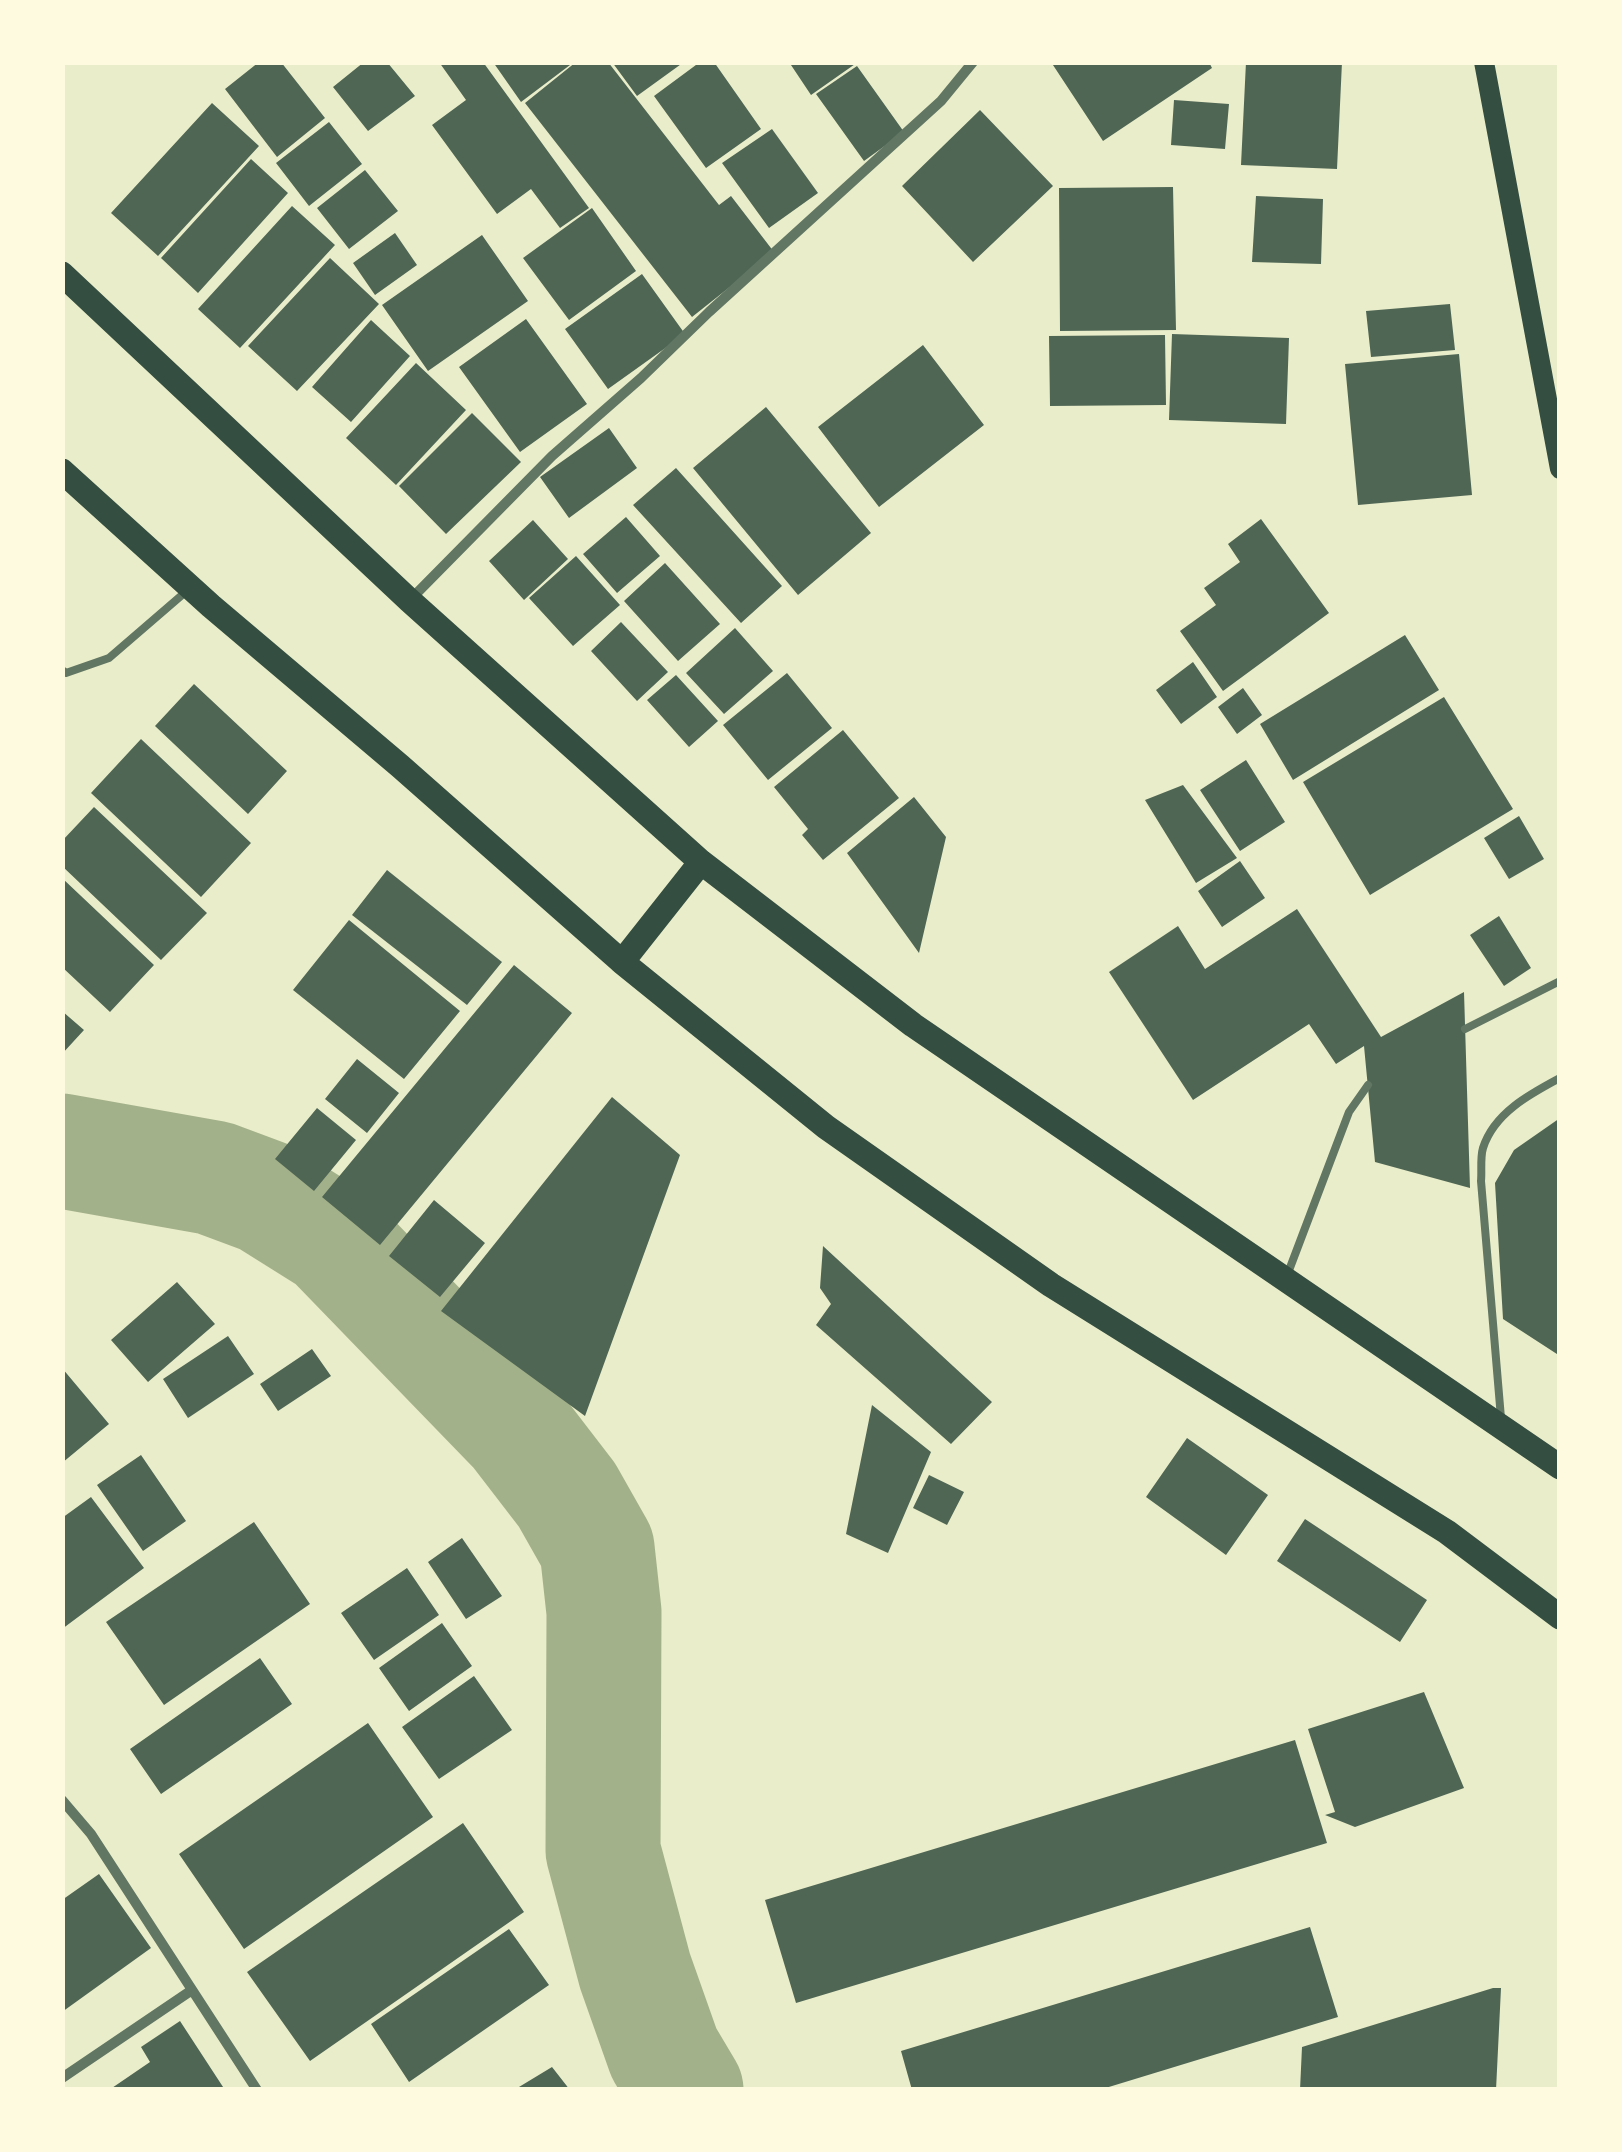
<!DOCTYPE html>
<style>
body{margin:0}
#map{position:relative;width:1622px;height:2152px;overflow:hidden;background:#e9edc9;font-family:"Titillium Web",sans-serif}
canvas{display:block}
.frame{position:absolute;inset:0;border:65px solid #fefae0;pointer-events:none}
</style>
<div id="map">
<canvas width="1622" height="2152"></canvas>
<div class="frame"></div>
</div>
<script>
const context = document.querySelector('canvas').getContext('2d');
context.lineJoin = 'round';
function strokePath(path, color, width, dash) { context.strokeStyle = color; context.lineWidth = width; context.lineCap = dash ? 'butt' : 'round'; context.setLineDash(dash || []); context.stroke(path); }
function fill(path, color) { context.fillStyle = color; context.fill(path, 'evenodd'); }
const river = new Path2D(`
 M 62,1151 L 214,1178 L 265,1197 L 332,1239 L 517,1430 L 567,1495 L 597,1548 L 604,1612 L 603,1851 L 635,1971 L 664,2053 L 686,2090`);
const building = new Path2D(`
 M 259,62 L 281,62 L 325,118 L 277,157 L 225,89 Z
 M 364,62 L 387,62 L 415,96 L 368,131 L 333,87 Z
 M 439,62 L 483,62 L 589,208 L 560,228 L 531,189 L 497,214 L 432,125 L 466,100 Z
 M 493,62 L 574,62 L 521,102 Z
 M 576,62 L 608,62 L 719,205 L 731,196 L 774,252 L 692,317 L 525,103 Z
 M 612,62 L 684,62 L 637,96 Z
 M 700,62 L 714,62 L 761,129 L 706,168 L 654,96 Z
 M 789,62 L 858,62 L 811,95 Z
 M 1051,62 L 1209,62 L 1212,68 L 1103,141 Z
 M 1246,62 L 1342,62 L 1337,169 L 1241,165 Z
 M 857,66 L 904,132 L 864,161 L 816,94 Z
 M 1174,100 L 1229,104 L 1225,149 L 1171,145 Z
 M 212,103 L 259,146 L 158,256 L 111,213 Z
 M 980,110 L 1053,186 L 973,262 L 902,186 Z
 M 329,122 L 362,164 L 309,206 L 276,163 Z
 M 772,129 L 818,193 L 769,228 L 722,163 Z
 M 251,159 L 288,193 L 198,293 L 161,258 Z
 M 365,170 L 398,211 L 349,249 L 317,208 Z
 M 1173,187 L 1176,330 L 1060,331 L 1059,188 Z
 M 1256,196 L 1323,199 L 1321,264 L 1252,262 Z
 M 292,206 L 335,245 L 240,348 L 198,309 Z
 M 592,208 L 636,271 L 569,320 L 523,258 Z
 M 395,233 L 417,265 L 375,295 L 353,263 Z
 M 482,235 L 528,301 L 428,371 L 382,305 Z
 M 330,258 L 379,304 L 297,391 L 248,346 Z
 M 642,274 L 685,334 L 608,389 L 565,329 Z
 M 1450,304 L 1455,350 L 1371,357 L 1366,311 Z
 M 526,319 L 587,404 L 520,452 L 459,367 Z
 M 371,320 L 410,356 L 351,422 L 312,387 Z
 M 1172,334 L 1289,338 L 1286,424 L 1169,420 Z
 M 1165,335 L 1166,405 L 1050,406 L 1049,336 Z
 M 923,345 L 984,425 L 879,507 L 818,427 Z
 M 1459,354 L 1472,495 L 1358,505 L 1345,364 Z
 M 416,363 L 466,410 L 396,485 L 346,438 Z
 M 766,407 L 871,533 L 798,595 L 693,468 Z
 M 472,413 L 521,462 L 446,534 L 399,486 Z
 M 609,428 L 637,468 L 569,518 L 540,477 Z
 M 676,468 L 782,586 L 741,623 L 633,505 Z
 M 626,517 L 660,556 L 617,593 L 583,554 Z
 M 1261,519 L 1329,613 L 1223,691 L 1180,631 L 1216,605 L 1204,588 L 1240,562 L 1228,544 Z
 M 533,520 L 568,559 L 524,600 L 489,561 Z
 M 576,556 L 620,605 L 573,646 L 529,598 Z
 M 665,563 L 720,624 L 678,661 L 624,601 Z
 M 621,622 L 668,672 L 637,701 L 591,651 Z
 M 735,628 L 773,671 L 724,714 L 686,673 Z
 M 1405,635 L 1439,690 L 1293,780 L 1260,724 Z
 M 1193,662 L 1217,697 L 1181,724 L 1156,690 Z
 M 787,673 L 832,728 L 768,780 L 723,725 Z
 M 676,675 L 718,721 L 689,747 L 647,700 Z
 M 194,684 L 287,771 L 248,814 L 155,726 Z
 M 1243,688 L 1262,715 L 1237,734 L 1218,707 Z
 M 1444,697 L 1513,809 L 1370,895 L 1303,782 Z
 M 843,730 L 899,798 L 823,860 L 802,835 L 808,829 L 774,787 Z
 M 141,739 L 251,843 L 201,897 L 91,793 Z
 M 1246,760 L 1285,822 L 1240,851 L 1200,790 Z
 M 1183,785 L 1237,858 L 1196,883 L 1145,800 Z
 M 914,797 L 946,837 L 919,953 L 847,853 Z
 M 94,807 L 207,913 L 161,960 L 62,866 L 62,841 Z
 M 1519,816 L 1544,859 L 1509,879 L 1484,838 Z
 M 1240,861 L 1265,898 L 1222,927 L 1198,891 Z
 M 387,870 L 502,962 L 467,1005 L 352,915 Z
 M 62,878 L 154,965 L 110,1012 L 62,967 Z
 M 1297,909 L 1381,1037 L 1464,992 L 1470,1188 L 1375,1162 L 1364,1046 L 1336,1064 L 1309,1024 L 1193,1100 L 1109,972 L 1178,926 L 1205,969 Z
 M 1499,916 L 1531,968 L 1504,986 L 1470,935 Z
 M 349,920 L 460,1011 L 404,1079 L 293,990 Z
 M 514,965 L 572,1013 L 380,1245 L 322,1197 Z
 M 62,1011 L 84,1030 L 62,1054 Z
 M 357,1059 L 399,1093 L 367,1133 L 325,1099 Z
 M 612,1097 L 680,1155 L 585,1416 L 441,1311 Z
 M 317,1108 L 356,1140 L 314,1191 L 275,1159 Z
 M 1560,1118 L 1560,1356 L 1503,1319 L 1495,1183 L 1514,1150 Z
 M 434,1200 L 485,1243 L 440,1297 L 389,1256 Z
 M 823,1246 L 992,1402 L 951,1444 L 816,1325 L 831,1304 L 820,1288 Z
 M 177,1282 L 215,1324 L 148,1382 L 111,1340 Z
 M 228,1336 L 254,1374 L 188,1418 L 163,1379 Z
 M 312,1349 L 331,1376 L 278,1411 L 260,1384 Z
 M 62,1368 L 109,1424 L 62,1463 Z
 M 872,1405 L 931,1452 L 888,1553 L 846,1534 Z
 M 1187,1438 L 1268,1495 L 1226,1555 L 1146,1497 Z
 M 141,1455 L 186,1521 L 143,1551 L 97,1485 Z
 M 929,1475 L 964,1492 L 947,1525 L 913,1508 Z
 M 91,1497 L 144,1568 L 62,1629 L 62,1518 Z
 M 1305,1519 L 1427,1600 L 1400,1642 L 1277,1561 Z
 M 254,1522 L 310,1604 L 164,1705 L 106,1622 Z
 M 462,1538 L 502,1596 L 466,1619 L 428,1562 Z
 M 407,1568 L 439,1615 L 374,1660 L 341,1613 Z
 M 442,1623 L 472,1666 L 409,1711 L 379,1668 Z
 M 260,1658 L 292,1704 L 161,1794 L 130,1749 Z
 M 474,1676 L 512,1730 L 439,1779 L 402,1727 Z
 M 1424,1692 L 1464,1788 L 1355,1827 L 1325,1815 L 1335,1812 L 1308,1729 Z
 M 368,1723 L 433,1817 L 244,1949 L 179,1854 Z
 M 1295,1740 L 1327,1843 L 796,2003 L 765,1900 Z
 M 463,1823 L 524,1912 L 310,2061 L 247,1972 Z
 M 99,1874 L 151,1948 L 62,2012 L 62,1900 Z
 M 1310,1927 L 1338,2017 L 1099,2090 L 912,2090 L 901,2051 Z
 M 509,1929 L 549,1985 L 409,2082 L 371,2024 Z
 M 1493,1988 L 1501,1988 L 1496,2090 L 1300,2090 L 1302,2047 Z
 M 180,2021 L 225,2090 L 109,2090 L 150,2062 L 141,2047 Z
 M 552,2067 L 570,2090 L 514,2090 Z`);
const service = new Path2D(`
 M 62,670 L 66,673 L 109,658 L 189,589
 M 1465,1029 L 1560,981
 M 1288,1273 L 1349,1112 L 1368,1085
 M 1501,1418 L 1481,1181 C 1482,1171 1480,1158 1483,1148 C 1494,1113 1530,1094 1560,1078`);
const minor = new Path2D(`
 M 410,600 L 552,456 L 641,378 L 709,312 L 941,101 L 973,62
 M 62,1800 L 91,1834 L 257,2090
 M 62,2078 L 192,1990`);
const secondary = new Path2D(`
 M 1484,62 L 1560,469`);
const primary = new Path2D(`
 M 62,274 L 409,600 L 701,862 L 913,1025 L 1560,1467
 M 62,471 L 211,606 L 400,766 L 622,962 L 826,1127 L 1051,1285 L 1447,1532 L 1560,1617
 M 622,962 L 701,862`);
strokePath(river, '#a3b18a', 115);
fill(building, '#4f6655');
strokePath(service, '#617663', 8);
strokePath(minor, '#617663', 10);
strokePath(secondary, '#344e41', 20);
strokePath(primary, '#344e41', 25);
</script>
